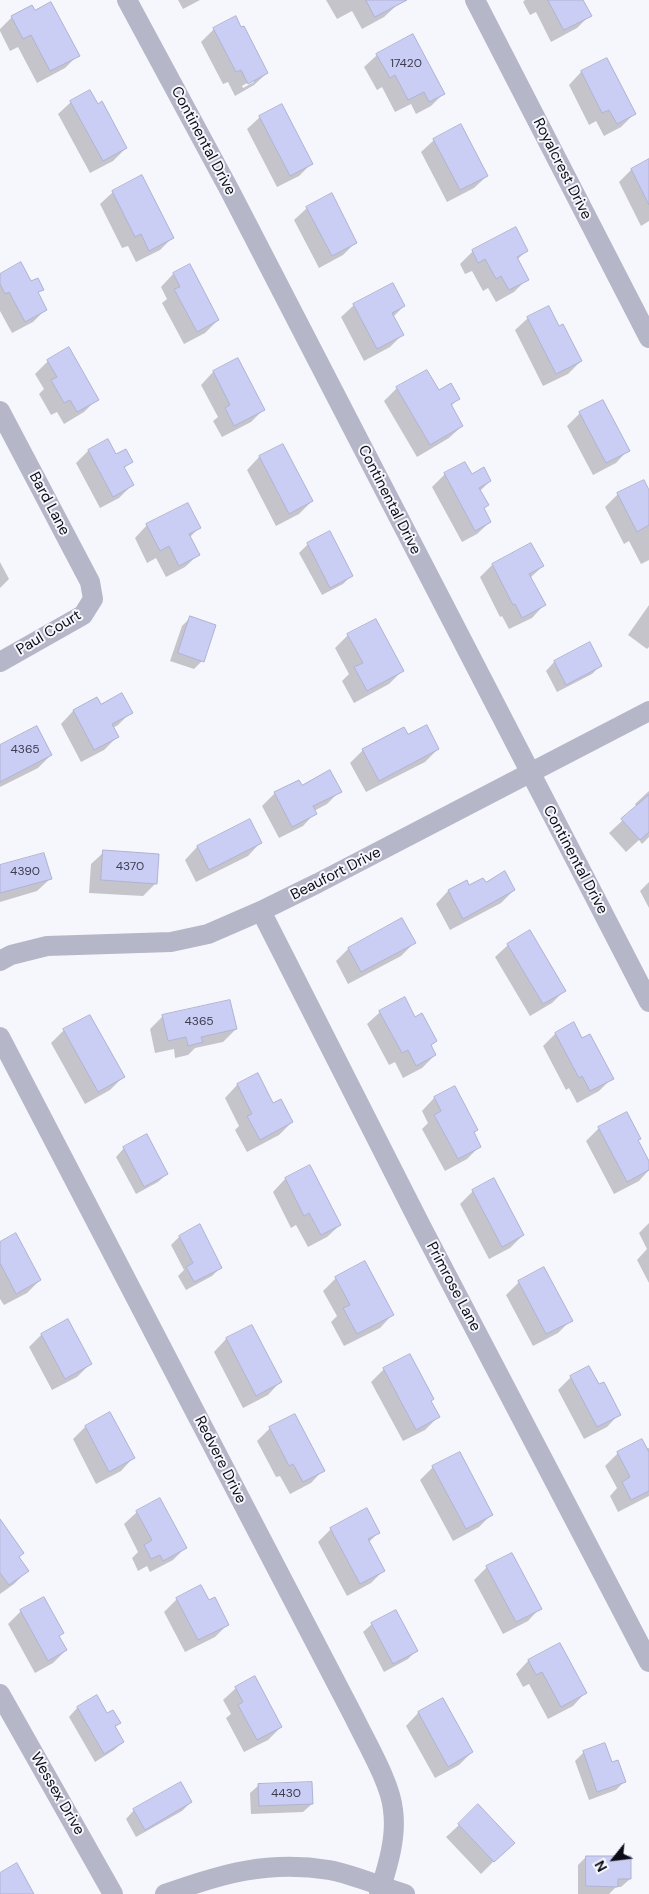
<!DOCTYPE html>
<style>
body{margin:0}
#map{position:relative;width:649px;height:1894px;overflow:hidden;background:#f6f6fd;font-family:"DM Sans",sans-serif}
canvas{display:block}
.north{position:absolute;left:589px;top:1834px;width:50px;height:50px;-webkit-text-stroke:4px #f6f6fd;paint-order:stroke;rotate:241deg;font-size:14px;font-weight:700;line-height:20px;text-align:center;color:#0c0c17}
.north::after{content:'';display:block;margin:auto;width:18px;height:22px;background:#0c0c17;clip-path:polygon(50% 0,100% 100%,50% 72%,0 100%)}
</style>
<div id="map">
<canvas width="649" height="1894"></canvas>
<div class="north">N</div>
</div>
<script>
const context = document.querySelector('canvas').getContext('2d');
context.lineJoin = 'round';
function fill(path, color) { context.fillStyle = color; context.fill(path, 'evenodd'); }
function strokePath(path, color, width, dash) { context.strokeStyle = color; context.lineWidth = width; context.lineCap = dash ? 'butt' : 'round'; context.setLineDash(dash || []); context.stroke(path); }
function drawText(font, color, halo, rows, align = 'center') {
  context.font = font + ' "DM Sans",sans-serif'; context.lineWidth = 4; context.setLineDash([]); context.textBaseline = 'middle'; context.strokeStyle = halo; context.fillStyle = color; for (const [text, x, y, turn = 0] of rows) {
    context.save(); context.translate(x, y); context.rotate((+turn || 0) * Math.PI / 180); context.textAlign = isNaN(turn) ? turn : align; if (halo) context.strokeText(text, 0, 0); context.fillText(text, 0, 0); context.restore();
  }
}
const shadow = new Path2D(`
 M 178,0 L 200,0 L 183,9 Z
 M 326,0 L 394,0 L 397,5 L 384,17 L 362,29 L 352,11 L 337,19 Z
 M 525,0 L 582,0 L 590,15 L 577,28 L 551,42 L 536,12 L 530,15 L 523,2 Z
 M 12,17 L 78,55 L 65,68 L 37,83 L 18,47 L 10,51 L 0,31 L 0,29 Z
 M 235,18 L 267,73 L 254,85 L 235,96 L 228,82 L 223,84 L 201,42 L 214,29 ZM 254,79 L 254,82 L 243,88 L 242,86 Z
 M 377,55 L 443,94 L 431,106 L 416,114 L 411,104 L 395,112 L 382,87 L 377,90 L 364,67 Z
 M 606,60 L 634,114 L 621,127 L 604,136 L 596,121 L 589,125 L 569,85 L 581,72 Z
 M 71,102 L 126,148 L 113,161 L 90,173 L 58,114 Z
 M 260,117 L 311,164 L 299,176 L 277,187 L 247,129 Z
 M 434,140 L 487,176 L 474,188 L 447,202 L 421,152 Z
 M 649,161 L 649,221 L 641,226 L 619,182 L 631,170 Z
 M 113,192 L 173,237 L 160,250 L 136,262 L 128,246 L 122,248 L 100,204 Z
 M 307,208 L 356,242 L 343,255 L 319,268 L 294,220 Z
 M 527,250 L 517,260 L 527,279 L 514,292 L 496,302 L 488,288 L 483,291 L 472,271 L 465,274 L 460,264 L 473,251 Z
 M 189,266 L 218,320 L 205,333 L 184,344 L 162,303 L 167,299 L 161,287 L 173,274 Z
 M 0,275 L 42,289 L 37,294 L 46,309 L 33,322 L 12,333 L 0,311 Z
 M 354,305 L 404,306 L 393,317 L 402,335 L 390,347 L 364,361 L 341,317 Z
 M 528,318 L 559,327 L 581,361 L 568,374 L 543,386 L 515,330 Z
 M 237,359 L 264,409 L 251,422 L 222,437 L 213,421 L 218,417 L 201,385 L 213,372 Z
 M 48,361 L 97,399 L 84,412 L 64,424 L 57,412 L 51,415 L 39,394 L 44,389 L 35,374 Z
 M 397,388 L 438,392 L 458,399 L 451,406 L 462,426 L 449,438 L 417,457 L 384,401 Z
 M 580,413 L 628,450 L 616,463 L 593,475 L 567,426 Z
 M 282,445 L 312,501 L 299,514 L 276,526 L 247,470 L 259,457 Z
 M 88,451 L 115,456 L 131,462 L 123,469 L 132,485 L 119,498 L 100,508 L 76,463 Z
 M 465,464 L 471,476 L 490,481 L 480,491 L 487,505 L 483,509 L 490,522 L 477,534 L 462,542 L 432,487 L 445,474 Z
 M 649,493 L 649,560 L 641,564 L 629,541 L 624,544 L 605,507 L 618,494 Z
 M 147,525 L 200,527 L 189,538 L 198,555 L 185,567 L 166,577 L 156,558 L 147,563 L 135,538 Z
 M 329,533 L 352,575 L 343,584 L 322,595 L 299,553 L 308,544 Z
 M 531,544 L 543,566 L 530,578 L 544,605 L 532,618 L 509,629 L 502,616 L 500,617 L 480,577 L 492,565 Z
 M 0,562 L 9,579 L 0,588 Z
 M 649,605 L 649,647 L 647,649 L 628,635 Z
 M 190,618 L 202,661 L 194,669 L 170,661 L 182,626 Z
 M 348,635 L 402,671 L 389,684 L 354,703 L 342,681 L 349,674 L 335,648 Z
 M 590,644 L 601,665 L 592,674 L 557,692 L 546,671 L 554,662 Z
 M 96,699 L 100,706 L 131,712 L 118,725 L 113,728 L 117,737 L 104,750 L 81,762 L 61,724 L 73,711 Z
 M 407,736 L 438,749 L 425,762 L 366,792 L 350,763 L 363,750 Z
 M 0,746 L 51,755 L 38,768 L 0,787 Z
 M 302,787 L 340,791 L 327,804 L 314,811 L 315,813 L 303,826 L 279,838 L 262,806 L 275,793 Z
 M 649,791 L 649,837 L 642,844 L 639,840 L 626,852 L 609,833 L 637,807 L 635,804 Z
 M 249,821 L 260,843 L 248,856 L 196,882 L 185,860 L 197,847 Z
 M 104,852 L 156,883 L 143,896 L 89,893 L 91,864 Z
 M 0,866 L 50,879 L 37,891 L 0,902 Z
 M 466,882 L 469,887 L 485,883 L 514,890 L 501,903 L 450,930 L 436,904 L 448,891 Z
 M 649,882 L 649,908 L 640,891 Z
 M 414,943 L 401,956 L 348,984 L 336,961 L 348,949 Z
 M 508,945 L 564,991 L 552,1003 L 530,1016 L 495,957 Z
 M 380,1012 L 414,1018 L 436,1041 L 430,1046 L 435,1055 L 422,1068 L 403,1078 L 395,1062 L 389,1065 L 367,1024 Z
 M 90,1016 L 123,1077 L 110,1090 L 85,1104 L 51,1043 L 64,1030 Z
 M 163,1016 L 236,1029 L 223,1042 L 195,1048 L 188,1055 L 175,1058 L 174,1049 L 155,1053 L 150,1029 Z
 M 574,1024 L 582,1039 L 612,1078 L 599,1091 L 577,1103 L 569,1088 L 566,1090 L 543,1046 L 555,1034 Z
 M 257,1075 L 273,1104 L 292,1122 L 279,1135 L 247,1152 L 235,1130 L 239,1126 L 225,1098 L 237,1085 Z
 M 454,1087 L 477,1130 L 473,1134 L 480,1146 L 467,1159 L 445,1171 L 422,1129 L 428,1123 L 422,1111 L 434,1098 Z
 M 599,1128 L 637,1141 L 649,1164 L 649,1170 L 639,1181 L 614,1194 L 586,1141 Z
 M 124,1148 L 167,1174 L 158,1182 L 136,1194 L 116,1157 Z
 M 309,1167 L 340,1225 L 327,1237 L 308,1247 L 296,1225 L 291,1228 L 273,1192 L 285,1179 Z
 M 473,1191 L 523,1235 L 510,1248 L 489,1259 L 460,1204 Z
 M 649,1223 L 649,1283 L 637,1260 L 647,1249 L 639,1233 Z
 M 179,1237 L 221,1267 L 212,1276 L 186,1290 L 178,1276 L 184,1270 L 171,1245 Z
 M 0,1243 L 40,1280 L 27,1293 L 4,1305 L 0,1299 Z
 M 336,1278 L 392,1315 L 380,1328 L 344,1346 L 331,1322 L 337,1316 L 323,1291 Z
 M 519,1282 L 571,1320 L 558,1333 L 533,1346 L 506,1295 Z
 M 252,1326 L 280,1382 L 268,1395 L 243,1408 L 214,1352 L 226,1339 Z
 M 41,1335 L 90,1364 L 77,1377 L 52,1390 L 29,1347 Z
 M 384,1369 L 438,1417 L 425,1430 L 403,1441 L 371,1382 Z
 M 571,1377 L 598,1386 L 619,1414 L 607,1427 L 584,1439 L 558,1390 Z
 M 85,1427 L 133,1458 L 121,1471 L 96,1484 L 73,1439 Z
 M 270,1428 L 323,1470 L 311,1483 L 290,1494 L 280,1476 L 276,1477 L 257,1441 Z
 M 649,1448 L 649,1496 L 618,1512 L 610,1496 L 617,1488 L 605,1466 L 618,1453 Z
 M 433,1467 L 491,1515 L 479,1527 L 453,1541 L 420,1480 Z
 M 137,1512 L 185,1548 L 173,1560 L 150,1572 L 147,1566 L 138,1571 L 132,1558 L 138,1552 L 124,1524 Z
 M 0,1527 L 27,1571 L 14,1584 L 0,1594 Z
 M 331,1529 L 379,1532 L 369,1542 L 384,1570 L 371,1583 L 347,1596 L 318,1542 Z
 M 487,1567 L 540,1608 L 528,1621 L 503,1634 L 474,1580 Z
 M 43,1599 L 62,1633 L 58,1637 L 66,1650 L 53,1663 L 35,1673 L 8,1624 L 21,1611 Z
 M 177,1599 L 208,1602 L 228,1624 L 215,1637 L 185,1652 L 164,1612 Z
 M 372,1624 L 416,1651 L 408,1659 L 384,1672 L 363,1632 Z
 M 559,1645 L 585,1693 L 573,1706 L 548,1719 L 529,1684 L 523,1687 L 516,1674 L 528,1661 Z
 M 236,1688 L 281,1727 L 268,1740 L 244,1752 L 226,1718 L 231,1714 L 223,1700 Z
 M 97,1697 L 107,1715 L 120,1723 L 114,1728 L 123,1742 L 114,1750 L 95,1762 L 69,1717 L 77,1708 Z
 M 442,1700 L 472,1752 L 459,1765 L 435,1778 L 406,1726 L 418,1713 Z
 M 584,1752 L 611,1763 L 624,1782 L 616,1790 L 589,1800 L 575,1761 Z
 M 259,1785 L 312,1804 L 303,1812 L 251,1814 L 250,1793 Z
 M 191,1802 L 182,1811 L 136,1837 L 126,1819 L 134,1810 Z
 M 459,1825 L 500,1855 L 481,1874 L 446,1837 Z
 M 586,1857 L 630,1879 L 621,1887 L 616,1887 L 609,1894 L 578,1894 L 578,1865 Z`);
const building = new Path2D(`
 M 366,0 L 407,0 L 375,17 Z
 M 548,0 L 583,0 L 592,16 L 564,30 Z
 M 51,2 L 80,56 L 50,71 L 31,35 L 23,39 L 11,16 L 32,5 L 35,10 Z
 M 236,16 L 241,27 L 244,26 L 268,73 L 248,84 L 241,70 L 236,72 L 213,28 Z
 M 413,34 L 445,94 L 429,102 L 424,92 L 408,100 L 395,75 L 390,78 L 376,54 Z
 M 607,58 L 636,114 L 617,124 L 609,110 L 602,113 L 581,71 Z
 M 90,90 L 98,104 L 102,101 L 127,148 L 103,161 L 70,101 Z
 M 282,104 L 313,164 L 290,176 L 259,116 Z
 M 461,124 L 488,176 L 460,190 L 433,139 Z
 M 649,159 L 649,205 L 631,169 Z
 M 142,175 L 174,238 L 149,251 L 141,234 L 135,237 L 112,191 Z
 M 332,193 L 357,243 L 332,256 L 306,207 Z
 M 516,227 L 528,251 L 517,257 L 529,280 L 509,290 L 501,276 L 496,279 L 485,259 L 478,263 L 472,250 Z
 M 21,262 L 31,281 L 38,278 L 44,290 L 38,292 L 47,310 L 25,322 L 9,292 L 5,294 L 0,284 L 0,274 Z
 M 190,264 L 219,320 L 197,332 L 174,289 L 180,287 L 173,273 Z
 M 393,283 L 405,306 L 392,313 L 404,335 L 377,349 L 353,304 Z
 M 549,306 L 559,326 L 563,324 L 582,361 L 556,374 L 527,317 Z
 M 69,347 L 99,400 L 77,412 L 70,400 L 64,403 L 51,380 L 57,377 L 47,360 Z
 M 238,358 L 265,410 L 234,426 L 225,408 L 230,405 L 213,371 Z
 M 427,370 L 439,390 L 451,383 L 460,399 L 451,404 L 463,426 L 430,445 L 396,387 Z
 M 603,400 L 630,451 L 606,463 L 579,412 Z
 M 108,439 L 116,454 L 126,449 L 133,462 L 124,467 L 134,485 L 113,497 L 88,450 Z
 M 283,444 L 313,501 L 289,514 L 259,456 Z
 M 465,462 L 472,474 L 484,467 L 491,481 L 479,488 L 489,505 L 484,508 L 491,522 L 475,531 L 444,473 Z
 M 644,480 L 649,490 L 649,525 L 637,532 L 617,493 Z
 M 188,503 L 201,528 L 189,534 L 200,555 L 179,566 L 169,546 L 160,551 L 146,524 Z
 M 330,531 L 353,576 L 330,588 L 307,543 Z
 M 531,543 L 544,566 L 529,574 L 546,605 L 522,618 L 515,604 L 513,605 L 492,564 Z
 M 190,616 L 216,625 L 204,662 L 178,653 Z
 M 376,619 L 404,671 L 367,691 L 354,667 L 363,663 L 347,634 Z
 M 590,642 L 602,666 L 566,685 L 554,661 Z
 M 122,693 L 133,713 L 112,724 L 119,737 L 94,750 L 73,710 L 97,697 L 101,704 Z
 M 427,725 L 439,749 L 379,781 L 362,749 L 404,727 L 408,734 Z
 M 37,726 L 52,755 L 0,782 L 0,745 Z
 M 330,770 L 342,792 L 313,806 L 317,814 L 292,827 L 274,792 L 299,780 L 302,785 Z
 M 649,795 L 649,832 L 640,840 L 621,819 Z
 M 250,819 L 262,843 L 209,870 L 197,846 Z
 M 103,850 L 159,854 L 157,884 L 101,880 Z
 M 44,853 L 52,879 L 0,893 L 0,865 Z
 M 505,871 L 515,890 L 463,919 L 448,890 L 467,880 L 469,885 L 483,878 L 486,882 Z
 M 402,918 L 416,943 L 361,972 L 348,948 Z
 M 530,930 L 566,991 L 543,1004 L 507,944 Z
 M 405,997 L 415,1017 L 422,1013 L 437,1041 L 431,1045 L 436,1055 L 416,1066 L 408,1050 L 402,1053 L 379,1011 Z
 M 230,1000 L 237,1029 L 201,1037 L 203,1042 L 188,1046 L 186,1037 L 168,1041 L 162,1015 Z
 M 90,1015 L 125,1077 L 98,1092 L 63,1029 Z
 M 574,1022 L 582,1038 L 590,1034 L 614,1079 L 590,1091 L 582,1076 L 579,1078 L 555,1033 Z
 M 258,1073 L 273,1103 L 281,1099 L 293,1122 L 260,1140 L 247,1116 L 252,1114 L 237,1084 Z
 M 455,1086 L 478,1130 L 474,1132 L 481,1147 L 458,1159 L 434,1115 L 441,1111 L 434,1097 Z
 M 627,1112 L 641,1139 L 638,1140 L 649,1161 L 649,1170 L 627,1182 L 598,1127 Z
 M 147,1134 L 168,1174 L 144,1187 L 123,1147 Z
 M 310,1165 L 341,1225 L 321,1235 L 309,1213 L 304,1216 L 285,1178 Z
 M 494,1178 L 524,1235 L 502,1247 L 472,1190 Z
 M 200,1224 L 222,1268 L 194,1282 L 186,1267 L 193,1263 L 179,1236 Z
 M 16,1233 L 41,1280 L 16,1294 L 0,1263 L 0,1242 Z
 M 365,1261 L 394,1315 L 357,1334 L 343,1308 L 350,1305 L 335,1277 Z
 M 544,1267 L 573,1321 L 546,1334 L 518,1281 Z
 M 68,1319 L 92,1364 L 65,1379 L 41,1334 Z
 M 252,1325 L 282,1382 L 256,1396 L 226,1338 Z
 M 410,1354 L 434,1399 L 431,1401 L 440,1417 L 416,1430 L 383,1368 Z
 M 589,1366 L 599,1384 L 604,1382 L 621,1415 L 597,1427 L 570,1376 Z
 M 110,1412 L 135,1458 L 109,1472 L 85,1426 Z
 M 295,1414 L 325,1471 L 303,1482 L 293,1464 L 289,1466 L 269,1427 Z
 M 642,1439 L 649,1452 L 649,1491 L 631,1500 L 622,1482 L 630,1477 L 617,1452 Z
 M 460,1452 L 493,1515 L 466,1529 L 432,1466 Z
 M 160,1498 L 187,1548 L 163,1561 L 160,1555 L 151,1559 L 144,1545 L 152,1540 L 136,1511 Z
 M 367,1508 L 380,1533 L 368,1539 L 385,1571 L 360,1584 L 330,1528 Z
 M 0,1519 L 24,1553 L 19,1557 L 29,1571 L 9,1585 L 0,1573 Z
 M 512,1553 L 542,1609 L 516,1622 L 486,1566 Z
 M 201,1585 L 209,1600 L 215,1597 L 229,1625 L 198,1640 L 176,1598 Z
 M 44,1597 L 64,1633 L 59,1636 L 67,1650 L 48,1661 L 20,1610 Z
 M 396,1610 L 418,1651 L 393,1664 L 371,1623 Z
 M 560,1643 L 587,1693 L 561,1707 L 542,1672 L 536,1675 L 528,1660 Z
 M 255,1676 L 282,1727 L 257,1740 L 238,1705 L 243,1702 L 235,1687 Z
 M 97,1695 L 107,1713 L 113,1710 L 121,1723 L 115,1726 L 124,1742 L 104,1754 L 77,1707 Z
 M 443,1698 L 473,1752 L 448,1767 L 418,1712 Z
 M 605,1743 L 612,1762 L 618,1760 L 626,1782 L 597,1792 L 583,1751 Z
 M 181,1782 L 192,1802 L 145,1830 L 133,1809 Z
 M 312,1782 L 313,1804 L 259,1806 L 258,1784 Z
 M 478,1804 L 515,1843 L 494,1862 L 458,1824 Z
 M 586,1856 L 631,1856 L 631,1879 L 618,1879 L 618,1887 L 586,1886 Z
 M 17,1863 L 34,1894 L 0,1894 L 0,1873 Z`);
const minor = new Path2D(`
 M 127,0 L 230,191 L 649,1002
 M 475,0 L 649,338
 M 0,411 L 90,582 L 93,599 L 83,615 L 0,662
 M 261,911 L 421,1226 L 649,1662
 M 0,961 L 11,955 L 47,946 L 171,942 L 208,934 L 261,911 L 318,883 L 649,711
 M 0,1037 L 354,1717 C 366,1742 391,1784 393,1810 C 397,1838 387,1868 379,1894
 M 0,1694 L 113,1894
 M 165,1894 C 221,1874 268,1860 329,1870 C 352,1874 382,1887 405,1894`);
const numberNames = [
 ["17420",406,64],
 ["4365",25,750],
 ["4370",130,867],
 ["4390",25,872],
 ["4365",199,1022],
 ["4430",286,1794]
];
const streetNames = [
 ["Continental Drive",203,141,62],
 ["Royalcrest Drive",562,169,63],
 ["Continental Drive",389,500,63],
 ["Bard Lane",49,504,62],
 ["Paul Court",49,633,-31],
 ["Continental Drive",575,860,62],
 ["Beaufort Drive",336,874,-27],
 ["Primrose Lane",453,1287,62],
 ["Redvere Drive",220,1460,63],
 ["Wessex Drive",57,1794,60]
];
fill(shadow, '#0003');
fill(building, '#cacdf4');
strokePath(building, '#b0b2d2', 1);
strokePath(minor, '#b5b6c7', 20);
drawText('12px', '#3c3c4e', null, numberNames);
drawText('15px', '#0c0c17', '#f6f6fd', streetNames);
</script>
